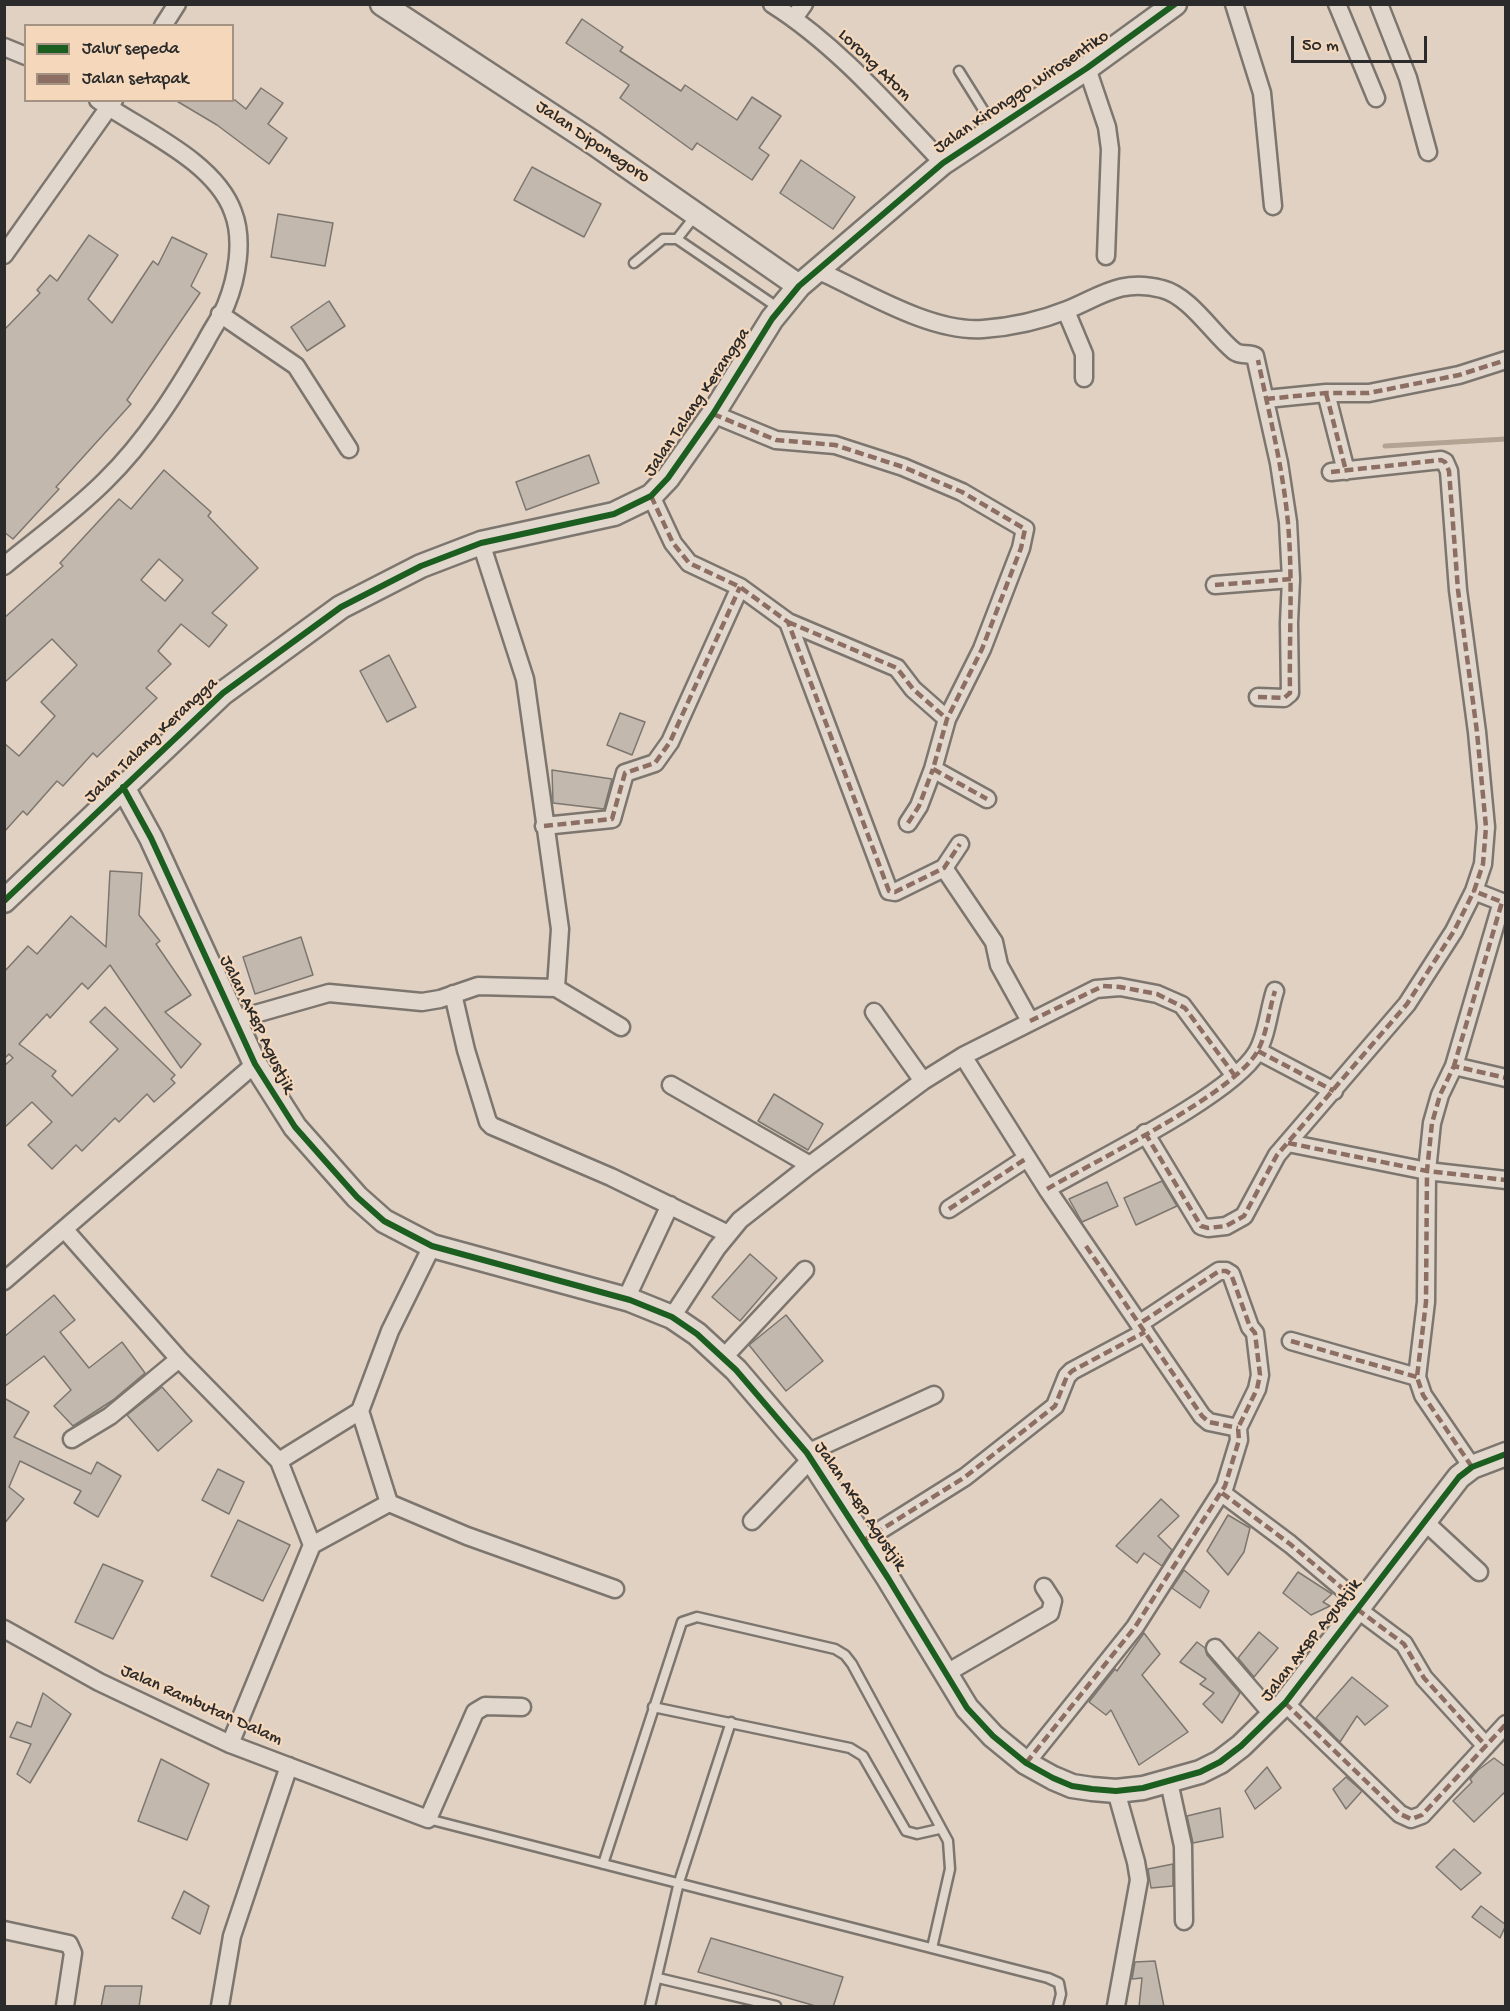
<!DOCTYPE html>
<style>
body{margin:0}
#map{position:relative;width:1510px;height:2011px;overflow:hidden;background:#e0d1c3;font-family:"Gochi Hand",sans-serif}
canvas{display:block}
.frame{position:absolute;inset:0;border:6px solid #2b2b2b;pointer-events:none}
.legend{position:absolute;left:24px;top:24px;width:210px;height:78px;box-sizing:border-box;background:#f5d8bc;border:2px solid #a49382;margin:0;padding:8px 10px;list-style:none;font-size:18px;color:#2b2b2b}
.legend li{display:flex;align-items:center;gap:12px;height:30px}
.legend b{width:30px;border:2px solid #a49382}
.scale{position:absolute;left:1291px;top:36px;width:136px;height:27px;box-sizing:border-box;border:3px solid #2b2b2b;border-top:0;padding-left:8px;font-size:18px;line-height:21px;white-space:nowrap;color:#2b2b2b;-webkit-text-stroke:4px #f5d8bc;paint-order:stroke}
</style>
<div id="map">
<canvas width="1510" height="2011"></canvas>
<div class="frame"></div>
<ul class="legend">
<li><b style="height:8px;background:#1b5e20"></b>Jalur sepeda</li>
<li><b style="height:8px;background:#8d6e63"></b>Jalan setapak</li>
</ul>
<div class="scale">50 m</div>
</div>
<script>
const context = document.querySelector('canvas').getContext('2d');
context.lineJoin = 'round';
function strokePath(path, color, width, dash) { context.strokeStyle = color; context.lineWidth = width; context.lineCap = dash ? 'butt' : 'round'; context.setLineDash(dash || []); context.stroke(path); }
function fill(path, color) { context.fillStyle = color; context.fill(path, 'evenodd'); }
function drawText(font, color, halo, rows, align = 'center') {
  context.font = font + ' "Gochi Hand",sans-serif'; context.lineWidth = 4.5; context.setLineDash([]); context.textBaseline = 'middle'; context.strokeStyle = halo; context.fillStyle = color; for (const [text, x, y, turn = 0] of rows) {
    context.save(); context.translate(x, y); context.rotate((+turn || 0) * Math.PI / 180); context.textAlign = isNaN(turn) ? turn : align; if (halo) context.strokeText(text, 0, 0); context.fillText(text, 0, 0); context.restore();
  }
}
const stream = new Path2D(`
 M 1385,446 L 1506,439`);
const building = new Path2D(`
 M 582,19 L 623,47 L 620,51 L 681,91 L 685,85 L 737,120 L 752,97 L 781,116 L 759,148 L 769,155 L 752,180 L 697,143 L 692,150 L 620,98 L 629,85 L 566,43 Z
 M 261,88 L 283,103 L 268,124 L 287,138 L 269,164 L 217,125 L 175,100 L 235,100 L 246,109 Z
 M 801,160 L 855,197 L 833,229 L 780,193 Z
 M 532,167 L 601,204 L 584,237 L 514,200 Z
 M 278,214 L 333,223 L 325,266 L 271,257 Z
 M 89,235 L 118,255 L 88,299 L 112,323 L 153,261 L 158,265 L 172,237 L 207,254 L 191,286 L 200,293 L 127,400 L 131,404 L 56,487 L 59,489 L 13,539 L 4,532 L 4,330 L 40,293 L 37,290 L 50,275 L 57,281 Z
 M 329,301 L 345,326 L 307,351 L 291,327 Z
 M 589,455 L 599,483 L 526,510 L 516,482 Z
 M 164,470 L 211,512 L 208,516 L 258,568 L 212,613 L 227,625 L 209,647 L 181,624 L 158,651 L 171,664 L 146,688 L 157,698 L 97,757 L 93,753 L 63,786 L 57,781 L 27,815 L 23,811 L 4,832 L 4,743 L 19,756 L 55,716 L 41,702 L 77,665 L 52,639 L 4,683 L 4,618 L 63,566 L 60,563 L 119,499 L 131,509 ZM 159,559 L 183,580 L 165,601 L 141,580 Z
 M 389,655 L 416,707 L 387,722 L 360,671 Z
 M 620,713 L 645,722 L 632,755 L 607,745 Z
 M 552,770 L 612,779 L 604,809 L 553,803 Z
 M 110,871 L 142,873 L 139,915 L 160,941 L 156,944 L 191,995 L 165,1012 L 201,1044 L 181,1068 L 110,965 L 88,989 L 82,983 L 50,1018 L 47,1014 L 19,1044 L 56,1071 L 52,1076 L 72,1096 L 118,1049 L 90,1022 L 105,1007 L 175,1075 L 171,1079 L 175,1083 L 154,1102 L 147,1094 L 119,1122 L 115,1118 L 82,1151 L 76,1145 L 52,1169 L 28,1145 L 52,1122 L 32,1102 L 4,1128 L 4,1066 L 13,1058 L 9,1054 L 4,1059 L 4,972 L 28,946 L 37,954 L 71,916 L 106,947 Z
 M 301,937 L 313,975 L 255,994 L 243,957 Z
 M 774,1094 L 823,1124 L 808,1150 L 758,1121 Z
 M 1162,1181 L 1177,1206 L 1136,1225 L 1124,1198 Z
 M 1107,1182 L 1118,1206 L 1082,1222 L 1069,1199 Z
 M 750,1254 L 777,1278 L 740,1321 L 712,1297 Z
 M 54,1295 L 75,1320 L 60,1332 L 89,1368 L 122,1342 L 145,1373 L 113,1400 L 73,1426 L 54,1406 L 71,1390 L 44,1356 L 4,1387 L 4,1337 Z
 M 786,1315 L 823,1361 L 786,1391 L 749,1345 Z
 M 162,1387 L 192,1421 L 158,1451 L 127,1415 Z
 M 4,1398 L 29,1412 L 14,1437 L 91,1474 L 97,1462 L 121,1476 L 98,1517 L 74,1503 L 81,1491 L 20,1461 L 9,1487 L 24,1499 L 4,1524 Z
 M 218,1469 L 244,1482 L 229,1514 L 202,1500 Z
 M 1161,1499 L 1179,1516 L 1158,1536 L 1172,1550 L 1162,1566 L 1144,1553 L 1137,1563 L 1116,1546 Z
 M 1228,1515 L 1250,1528 L 1244,1552 L 1228,1575 L 1207,1551 Z
 M 238,1520 L 290,1545 L 263,1601 L 211,1576 Z
 M 103,1564 L 143,1581 L 113,1639 L 75,1622 Z
 M 1184,1570 L 1209,1591 L 1200,1608 L 1172,1588 Z
 M 1298,1572 L 1332,1594 L 1323,1602 L 1330,1606 L 1311,1615 L 1283,1593 Z
 M 1259,1632 L 1278,1648 L 1254,1677 L 1238,1658 Z
 M 1144,1633 L 1160,1654 L 1142,1675 L 1188,1732 L 1139,1765 L 1111,1710 L 1106,1715 L 1089,1702 L 1115,1669 L 1117,1671 Z
 M 1197,1642 L 1205,1648 L 1207,1655 L 1240,1693 L 1222,1723 L 1203,1704 L 1214,1693 L 1200,1684 L 1206,1679 L 1180,1662 Z
 M 1352,1677 L 1388,1706 L 1365,1725 L 1357,1716 L 1340,1742 L 1316,1718 Z
 M 43,1693 L 71,1714 L 30,1783 L 17,1774 L 31,1744 L 10,1737 L 17,1722 L 31,1727 Z
 M 1494,1758 L 1506,1767 L 1506,1791 L 1474,1822 L 1453,1801 L 1472,1782 L 1470,1779 L 1478,1770 Z
 M 161,1759 L 209,1784 L 187,1840 L 138,1821 Z
 M 1267,1767 L 1281,1788 L 1255,1809 L 1245,1791 Z
 M 1346,1777 L 1362,1791 L 1346,1809 L 1333,1789 Z
 M 1220,1808 L 1223,1837 L 1193,1843 L 1187,1816 Z
 M 1454,1849 L 1481,1873 L 1461,1890 L 1436,1867 Z
 M 1173,1864 L 1173,1886 L 1151,1888 L 1148,1869 Z
 M 184,1891 L 209,1906 L 200,1934 L 172,1918 Z
 M 1481,1906 L 1506,1925 L 1500,1938 L 1472,1917 Z
 M 711,1938 L 843,1977 L 833,2007 L 819,2007 L 698,1972 Z
 M 1155,1961 L 1164,2007 L 1139,2007 L 1142,1978 L 1132,1979 L 1135,1962 Z
 M 105,1986 L 142,1986 L 139,2007 L 101,2007 Z`);
const lane = new Path2D(`
 M 959,71 L 994,127
 M 677,239 L 695,216
 M 634,263 L 663,239 L 677,239 L 780,309
 M 653,1707 L 850,1748 L 863,1756 L 906,1831 L 917,1834 L 939,1829
 M 428,1819 L 1048,1978 L 1059,1983 L 1061,1994 L 1058,2006
 M 603,1864 L 682,1622 L 697,1617 L 835,1649 L 845,1655 L 852,1664 L 948,1841 L 950,1869 L 932,1948
 M 658,1978 L 776,2006
 M 650,2006 L 679,1882 L 731,1722`);
const street = new Path2D(`
 M 772,4 C 837,45 890,107 943,163
 M 1234,4 L 1262,93 L 1273,206
 M 1337,4 L 1376,98
 M 1379,4 L 1408,78 L 1428,152
 M 794,18 L 804,4
 M 163,26 L 177,4
 M 4,47 L 26,56
 M 1087,68 L 1107,127 L 1110,149 L 1106,256
 M 4,255 L 114,100
 M 817,270 C 864,291 931,333 983,329 C 1010,327 1042,320 1067,310 C 1101,296 1122,278 1162,289 C 1190,296 1213,334 1234,351 C 1240,356 1248,353 1255,356 L 1279,463 L 1288,522 L 1291,579 L 1289,623 L 1290,693 L 1284,698 L 1258,697
 M 1066,311 L 1084,354 L 1084,378
 M 220,314 L 296,366 L 349,449
 M 1326,393 L 1346,471
 M 1266,399 L 1326,393 L 1369,393 L 1459,375 L 1506,360
 M 713,414 L 776,440 L 835,445 L 903,467 L 962,492 L 1025,529 L 1021,548 L 982,649 L 947,719 L 933,769 L 987,799
 M 1331,472 L 1441,460 L 1445,462 L 1449,471 L 1458,590 L 1477,732 L 1486,827 L 1483,864 L 1474,891 L 1502,902 L 1454,1066
 M 651,496 L 673,543 L 689,563 L 740,587 L 788,622 L 889,891 L 895,892 L 944,868 L 960,844
 M 481,543 L 525,679 L 560,929 L 556,988 L 621,1027
 M 4,566 C 38,538 74,512 105,481 C 146,441 178,390 206,341 C 212,329 221,317 226,305 C 237,278 244,240 233,212 C 215,161 141,130 98,100
 M 1215,585 L 1291,579
 M 788,622 L 897,668 L 913,689 L 947,719
 M 908,823 L 919,806 L 933,769
 M 544,826 L 612,819 L 625,773 L 655,763 L 670,742 L 740,587
 M 944,868 L 994,942 L 999,965 L 1030,1021
 M 453,994 L 466,1050 L 488,1122 L 492,1126 L 611,1177 L 728,1234
 M 874,1012 L 923,1081
 M 234,1020 L 329,993 L 422,1002 L 440,999 L 478,986 L 556,988
 M 1258,1051 L 1334,1091
 M 963,1056 L 1047,1189 L 1202,1416 L 1209,1422 L 1238,1428
 M 671,1085 L 810,1165
 M 1145,1133 L 1201,1226 L 1208,1228 L 1226,1226 L 1244,1216 L 1277,1155 L 1407,1004 L 1454,931 L 1474,891
 M 1288,1143 L 1427,1171 L 1506,1180
 M 1047,1189 C 1095,1161 1232,1095 1257,1052 C 1267,1035 1269,1009 1275,991
 M 949,1209 L 1027,1158
 M 65,1230 L 179,1359 L 279,1461 L 312,1545 L 230,1744
 M 4,1281 L 255,1064
 M 626,1299 L 670,1205
 M 672,1317 L 717,1248 L 740,1220 L 810,1165 L 923,1081 L 963,1056 L 1096,989 L 1120,987 L 1157,994 L 1182,1005 L 1235,1076
 M 1291,1341 L 1417,1377
 M 724,1357 L 805,1270
 M 360,1411 L 390,1331 L 432,1246
 M 72,1439 L 110,1416 L 179,1359
 M 807,1453 L 934,1395
 M 279,1461 L 360,1411 L 389,1503 L 312,1545
 M 1472,1467 L 1423,1395 L 1417,1377 L 1426,1302 L 1427,1171 L 1432,1123 L 1440,1095 L 1454,1066 L 1506,1078
 M 1222,1493 L 1290,1544 L 1361,1604
 M 389,1503 L 467,1536 L 615,1589
 M 752,1521 L 811,1459
 M 1424,1521 L 1479,1572
 M 863,1541 L 965,1477 L 1055,1406 L 1067,1376 L 1072,1371 L 1145,1332
 M 1357,1609 L 1404,1644 L 1424,1678 L 1486,1746
 M 4,1629 L 99,1682 L 230,1744 L 428,1819 L 475,1712 L 485,1706 L 522,1707
 M 1215,1648 L 1273,1715
 M 945,1674 L 1050,1613 L 1053,1601 L 1044,1587
 M 1285,1703 L 1400,1814 L 1411,1819 L 1422,1815 L 1506,1724
 M 1026,1763 L 1135,1627 L 1225,1486 L 1239,1440 L 1238,1428 L 1257,1389 L 1260,1375 L 1255,1333 L 1250,1327 L 1231,1274 L 1226,1271 L 1219,1271 L 1139,1324
 M 1169,1782 L 1183,1846 L 1184,1921
 M 1116,1791 L 1136,1862 L 1139,1880 L 1116,2006
 M 4,1930 L 69,1944 L 73,1953 L 65,2006
 M 220,2006 L 232,1936 L 289,1766`);
const secondary = new Path2D(`
 M 382,4 L 595,144 L 799,286
 M 123,787 L 151,838 L 255,1064 L 295,1127 L 357,1197 L 384,1221 L 432,1246 L 630,1300 L 672,1317 L 697,1334 L 736,1370 L 807,1453 L 888,1578 L 967,1708 L 993,1736 L 1026,1763 L 1053,1778 L 1072,1786 L 1092,1789 L 1116,1791 L 1143,1788 L 1200,1772 L 1220,1762 L 1241,1746 L 1285,1703 L 1459,1477 L 1472,1467 L 1506,1454
 M 4,901 L 223,693 L 341,607 L 421,566 L 481,543 L 614,514 L 651,496 L 668,478 L 713,414 L 772,319 L 799,286 L 943,163 L 1087,68 L 1175,4`);
const quiet = new Path2D(`
 M 1326,393 L 1346,471
 M 1266,399 L 1326,393 L 1369,393 L 1459,375 L 1506,360
 M 713,414 L 776,440 L 835,445 L 903,467 L 962,492 L 1025,529 L 1021,548 L 982,649 L 947,719 L 933,769 L 987,799
 M 1331,472 L 1441,460 L 1445,462 L 1449,471 L 1458,590 L 1477,732 L 1486,827 L 1483,864 L 1474,891 L 1502,902 L 1454,1066
 M 651,496 L 673,543 L 689,563 L 740,587 L 788,622 L 889,891 L 895,892 L 944,868 L 960,844
 M 1215,585 L 1291,579
 M 788,622 L 897,668 L 913,689 L 947,719
 M 1258,697 L 1284,698 L 1290,693 C 1289,636 1293,580 1288,523 C 1283,468 1269,414 1258,360
 M 908,823 L 919,806 L 933,769
 M 544,826 L 612,819 L 625,773 L 655,763 L 670,742 L 740,587
 M 1030,1021 L 1103,986 L 1120,987 L 1157,994 L 1185,1008 L 1235,1076
 M 1258,1051 L 1334,1091
 M 1145,1133 L 1201,1226 L 1208,1228 L 1226,1226 L 1244,1216 L 1277,1155 L 1407,1004 L 1454,931 L 1474,891
 M 1288,1143 L 1427,1171 L 1506,1180
 M 1047,1189 C 1095,1161 1232,1095 1257,1052 C 1267,1035 1269,1009 1275,991
 M 949,1209 L 1027,1158
 M 1086,1246 L 1202,1416 L 1209,1422 L 1238,1428
 M 1291,1341 L 1417,1377
 M 1472,1467 L 1423,1395 L 1417,1377 L 1426,1302 L 1427,1171 L 1432,1123 L 1440,1095 L 1454,1066 L 1506,1078
 M 1222,1493 L 1290,1544 L 1361,1604
 M 863,1541 L 965,1477 L 1055,1406 L 1067,1376 L 1072,1371 L 1145,1332
 M 1357,1609 L 1404,1644 L 1424,1678 L 1486,1746
 M 1285,1703 L 1400,1814 L 1411,1819 L 1422,1815 L 1506,1724
 M 1026,1763 L 1135,1627 L 1225,1486 L 1239,1440 L 1238,1428 L 1257,1389 L 1260,1375 L 1255,1333 L 1250,1327 L 1231,1274 L 1226,1271 L 1219,1271 L 1139,1324`);
const cycleway = new Path2D(`
 M 123,787 L 151,838 L 255,1064 L 295,1127 L 357,1197 L 384,1221 L 432,1246 L 630,1300 L 672,1317 L 697,1334 L 736,1370 L 807,1453 L 888,1578 L 967,1708 L 993,1736 L 1026,1763 L 1053,1778 L 1072,1786 L 1092,1789 L 1116,1791 L 1143,1788 L 1200,1772 L 1220,1762 L 1241,1746 L 1285,1703 L 1459,1477 L 1472,1467 L 1506,1454
 M 4,901 L 223,693 L 341,607 L 421,566 L 481,543 L 614,514 L 651,496 L 668,478 L 713,414 L 772,319 L 799,286 L 943,163 L 1087,68 L 1175,4`);
const streetNames = [
 ["Lorong Atom",874,66,44],
 ["Jalan Kironggo Wirosentiko",1022,93,-34],
 ["Jalan Diponegoro",592,143,34],
 ["Jalan Talang Kerangga",698,403,-56],
 ["Jalan Talang Kerangga",152,741,-43],
 ["Jalan AKBP Agustjik",256,1025,64],
 ["Jalan AKBP Agustjik",859,1507,56],
 ["Jalan AKBP Agustjik",1312,1641,-52],
 ["Jalan Rambutan Dalam",201,1706,24]
];
strokePath(stream, '#b3a393', 5);
fill(building, '#c2b8ae');
strokePath(building, '#7c766f', 1.5);
strokePath(lane, '#7c766f', 13);
strokePath(street, '#7c766f', 21);
strokePath(secondary, '#7c766f', 27);
strokePath(lane, '#e2d7cd', 8);
strokePath(street, '#e2d7cd', 16);
strokePath(secondary, '#e2d7cd', 22);
strokePath(quiet, '#8d6e63', 4.5, [9, 4.5]);
strokePath(cycleway, '#1b5e20', 6);
drawText('18px', '#2b2b2b', '#f5d8bc', streetNames);
</script>
